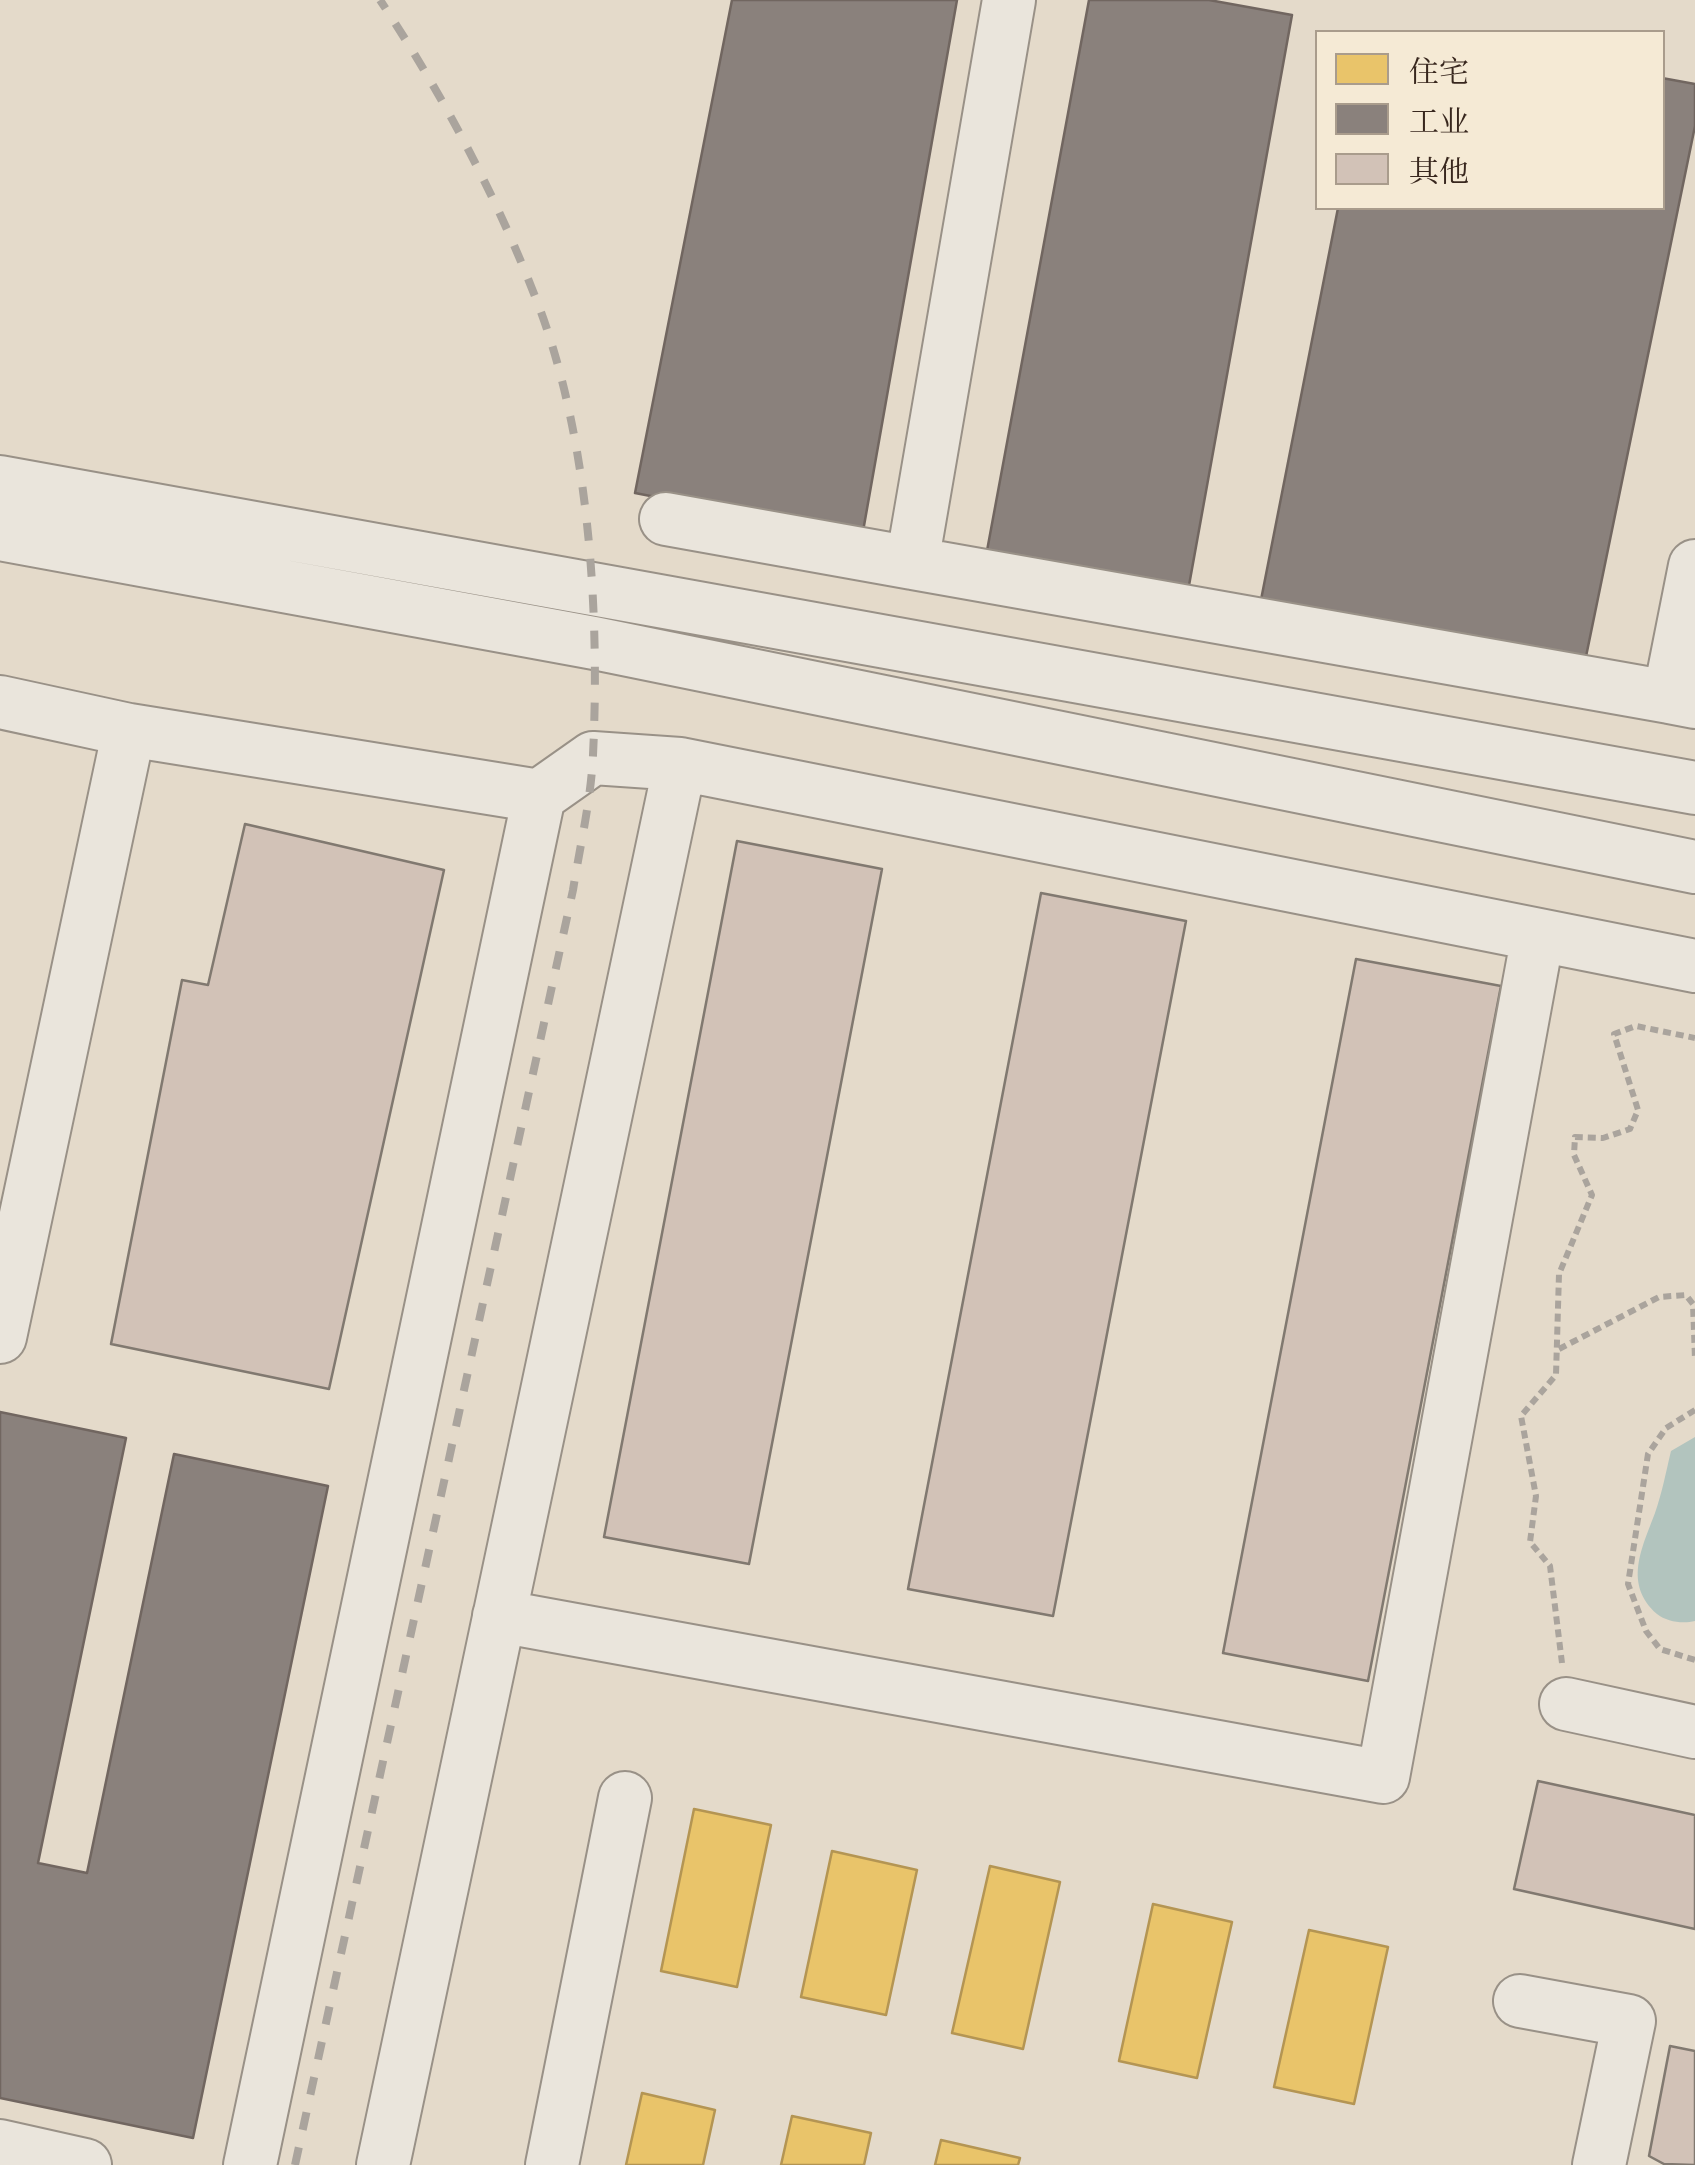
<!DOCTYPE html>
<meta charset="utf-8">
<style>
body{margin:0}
#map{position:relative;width:1695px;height:2165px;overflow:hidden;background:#e4daca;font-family:"IM FELL French Canon","Noto Serif SC",serif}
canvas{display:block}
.legend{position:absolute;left:1315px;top:30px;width:350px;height:180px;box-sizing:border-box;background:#f5ead5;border:2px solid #a99c8c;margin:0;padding:12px 18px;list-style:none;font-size:30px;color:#38271e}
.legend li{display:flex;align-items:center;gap:20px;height:50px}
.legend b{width:50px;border:2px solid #a99c8c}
</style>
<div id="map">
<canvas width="1695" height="2165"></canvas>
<ul class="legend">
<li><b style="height:28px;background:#e9c46a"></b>住宅</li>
<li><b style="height:28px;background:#8a817c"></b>工业</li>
<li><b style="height:28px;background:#d2c2b7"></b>其他</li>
</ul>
</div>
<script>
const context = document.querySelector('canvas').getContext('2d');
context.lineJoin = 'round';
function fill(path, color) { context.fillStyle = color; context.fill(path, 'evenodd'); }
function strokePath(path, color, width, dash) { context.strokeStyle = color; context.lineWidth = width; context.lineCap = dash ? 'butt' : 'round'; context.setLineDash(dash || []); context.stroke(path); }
const water = new Path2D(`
 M 1695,1437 L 1695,1621 C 1683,1624 1667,1622 1657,1614 C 1623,1584 1642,1548 1655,1513 C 1662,1493 1666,1472 1671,1451 Z`);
const homes = new Path2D(`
 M 694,1809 L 771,1825 L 737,1987 L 661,1971 Z
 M 832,1851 L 917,1870 L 886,2015 L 801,1997 Z
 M 990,1866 L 1060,1882 L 1023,2049 L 952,2033 Z
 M 1153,1904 L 1232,1922 L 1197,2078 L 1119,2061 Z
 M 1309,1930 L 1388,1947 L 1354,2104 L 1274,2087 Z
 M 642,2093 L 715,2110 L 703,2165 L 626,2165 Z
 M 792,2116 L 871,2133 L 864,2165 L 781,2165 Z
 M 941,2140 L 1020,2158 L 1018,2165 L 935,2165 Z`);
const industry = new Path2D(`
 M 732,0 L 957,0 L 862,537 L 635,493 Z
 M 1089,0 L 1209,0 L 1292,15 L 1186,602 L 984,567 Z
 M 1662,78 L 1695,84 L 1695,126 L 1582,676 L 1259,610 L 1338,208 L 1662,208 Z
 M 0,1412 L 126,1438 L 38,1863 L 87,1873 L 174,1454 L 328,1486 L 193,2138 L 0,2098 Z`);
const building = new Path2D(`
 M 245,824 L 444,870 L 329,1389 L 111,1344 L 182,980 L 208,985 Z
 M 737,841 L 882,869 L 749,1564 L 604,1537 Z
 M 1041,893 L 1186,921 L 1053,1616 L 908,1589 Z
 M 1356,959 L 1501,986 L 1368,1681 L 1223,1653 Z
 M 1538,1781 L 1695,1815 L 1695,1929 L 1514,1889 Z
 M 1670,2046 L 1695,2051 L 1695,2165 L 1664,2164 L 1649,2156 Z`);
const path = new Path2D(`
 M 1559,1349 L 1659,1297 L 1686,1295 L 1693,1304 L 1695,1359
 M 1695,1410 L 1666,1428 L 1648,1454 L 1628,1584 L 1646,1631 L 1660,1649 L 1695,1660
 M 1562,1663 L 1550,1566 L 1530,1542 L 1536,1496 L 1521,1416 L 1556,1375 L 1559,1274 L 1592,1195 L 1574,1155 L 1575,1137 L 1603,1138 L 1630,1129 L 1638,1110 L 1614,1034 L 1636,1026 L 1695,1038`);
const minor = new Path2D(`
 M 1009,0 L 912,563 L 1669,697
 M 0,482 L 1695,788
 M 666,519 L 912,563
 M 0,534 L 594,643 L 1695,867
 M 1695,566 L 1669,697 L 1695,702
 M 0,702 L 129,730 L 539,796
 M 0,1337 L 129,730
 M 499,1616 L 1383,1777 L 1538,935
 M 1566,1704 L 1695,1732
 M 1520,2001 L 1629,2021 L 1599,2165
 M 0,2146 L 85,2165
 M 250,2165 L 539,796 L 593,758 L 680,764 L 1695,966
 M 383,2165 L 680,764
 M 552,2165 L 625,1798`);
const rail = new Path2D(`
 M 295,2165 L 573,890 C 580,846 591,800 593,755 C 600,612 589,438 538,304 C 497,197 443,95 380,0`);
fill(water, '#b2c4be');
fill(homes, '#e9c46a');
strokePath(homes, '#b49553', 2.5);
fill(industry, '#8a817c');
strokePath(industry, '#716660', 2.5);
fill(building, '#d2c2b7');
strokePath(building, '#817970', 2.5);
strokePath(minor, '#999187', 56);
strokePath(path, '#aaa49d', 6, [8, 5]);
strokePath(minor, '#eae5dc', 52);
strokePath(rail, '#aaa49d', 8, [18, 18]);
</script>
